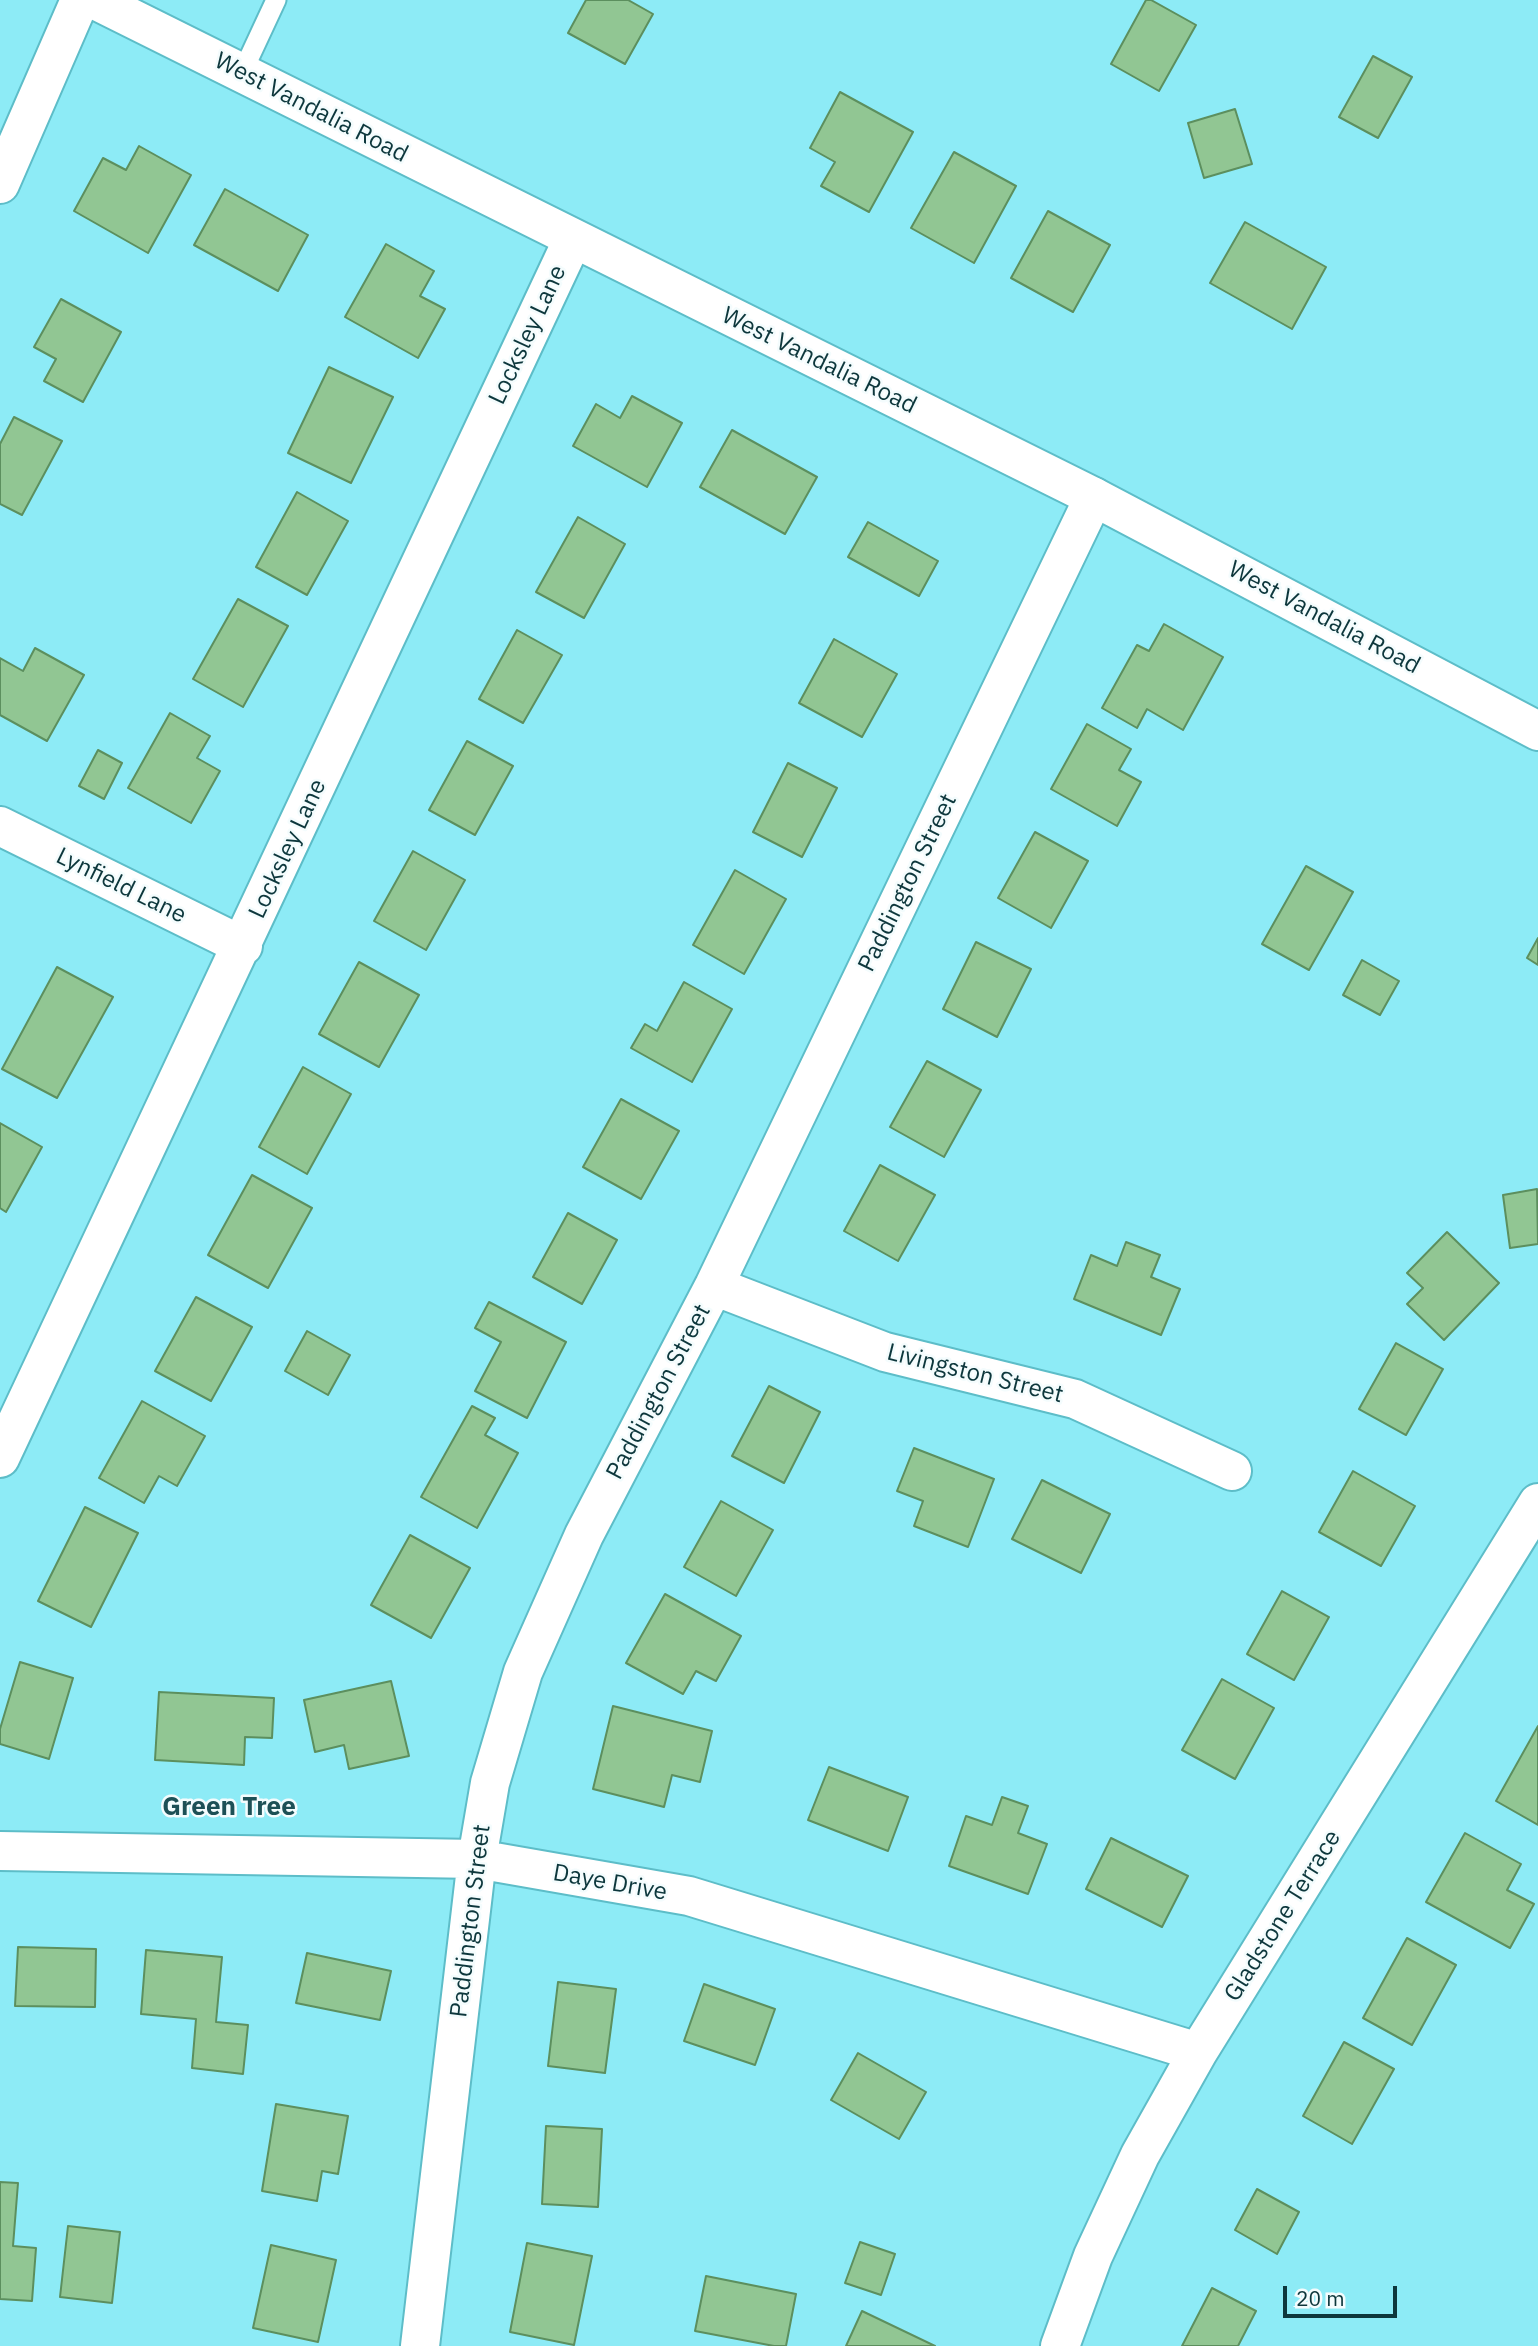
<!DOCTYPE html>
<style>
body{margin:0}
#map{position:relative;width:1538px;height:2346px;overflow:hidden;background:#8debf6;font-family:"IBM Plex Sans",sans-serif}
canvas{display:block}
.scale{position:absolute;left:1283px;top:2286px;width:114px;height:32px;box-sizing:border-box;border:4px solid #0d373c;border-top:0;padding-left:9px;font-size:21px;line-height:24px;white-space:nowrap;color:#0d373c;-webkit-text-stroke:5px #f4fcfd;paint-order:stroke}
</style>
<div id="map">
<canvas width="1538" height="2346"></canvas>
<div class="scale">20 m</div>
</div>
<script>
const context = document.querySelector('canvas').getContext('2d');
context.lineJoin = 'round';
function fill(path, color) { context.fillStyle = color; context.fill(path, 'evenodd'); }
function strokePath(path, color, width, dash) { context.strokeStyle = color; context.lineWidth = width; context.lineCap = dash ? 'butt' : 'round'; context.setLineDash(dash || []); context.stroke(path); }
function drawText(font, color, halo, rows, align = 'center') {
  context.font = font + ' "IBM Plex Sans",sans-serif'; context.lineWidth = 5; context.setLineDash([]); context.textBaseline = 'middle'; context.strokeStyle = halo; context.fillStyle = color; for (const [text, x, y, turn = 0] of rows) {
    context.save(); context.translate(x, y); context.rotate((+turn || 0) * Math.PI / 180); context.textAlign = isNaN(turn) ? turn : align; if (halo) context.strokeText(text, 0, 0); context.fillText(text, 0, 0); context.restore();
  }
}
const building = new Path2D(`
 M 586,0 L 628,0 L 653,14 L 625,64 L 568,33 Z
 M 1146,0 L 1151,0 L 1196,25 L 1159,91 L 1111,64 Z
 M 1373,56 L 1412,77 L 1378,138 L 1339,117 Z
 M 840,92 L 913,132 L 869,212 L 821,186 L 835,162 L 810,148 Z
 M 1235,109 L 1252,164 L 1204,178 L 1188,123 Z
 M 139,146 L 191,175 L 148,253 L 74,211 L 103,158 L 126,170 Z
 M 954,152 L 1016,186 L 974,263 L 911,228 Z
 M 225,189 L 308,235 L 278,291 L 194,245 Z
 M 1048,211 L 1110,245 L 1073,312 L 1011,278 Z
 M 1245,222 L 1326,267 L 1292,329 L 1210,283 Z
 M 386,244 L 434,271 L 420,296 L 445,309 L 418,358 L 345,317 Z
 M 61,299 L 121,332 L 83,402 L 44,381 L 56,359 L 34,347 Z
 M 329,367 L 393,397 L 351,483 L 288,453 Z
 M 632,396 L 682,423 L 647,487 L 573,446 L 596,404 L 620,418 Z
 M 14,417 L 62,441 L 22,515 L 0,504 L 0,444 Z
 M 732,430 L 817,477 L 785,534 L 700,487 Z
 M 297,492 L 348,521 L 307,595 L 256,567 Z
 M 578,517 L 625,544 L 584,618 L 536,592 Z
 M 868,522 L 938,561 L 919,596 L 848,557 Z
 M 238,599 L 288,626 L 243,707 L 193,679 Z
 M 1164,624 L 1223,657 L 1183,730 L 1147,709 L 1137,728 L 1102,708 L 1137,645 L 1149,651 Z
 M 517,630 L 562,655 L 523,723 L 479,699 Z
 M 834,639 L 897,674 L 862,737 L 799,703 Z
 M 35,648 L 84,675 L 47,741 L 0,715 L 0,658 L 23,671 Z
 M 170,713 L 210,736 L 197,758 L 220,771 L 191,823 L 128,788 Z
 M 1087,724 L 1131,749 L 1119,770 L 1141,782 L 1117,826 L 1051,789 Z
 M 467,741 L 513,766 L 475,835 L 429,810 Z
 M 98,750 L 122,763 L 104,799 L 79,786 Z
 M 788,763 L 837,788 L 802,857 L 753,832 Z
 M 1035,832 L 1088,861 L 1051,928 L 998,898 Z
 M 413,851 L 465,880 L 426,950 L 374,921 Z
 M 1306,866 L 1353,892 L 1309,970 L 1262,944 Z
 M 735,870 L 786,899 L 744,974 L 693,945 Z
 M 1538,938 L 1538,965 L 1527,958 Z
 M 976,942 L 1031,969 L 997,1037 L 943,1009 Z
 M 1362,960 L 1399,981 L 1380,1015 L 1343,995 Z
 M 359,962 L 419,995 L 379,1067 L 319,1034 Z
 M 57,967 L 113,997 L 57,1098 L 2,1069 Z
 M 684,982 L 732,1009 L 692,1082 L 631,1048 L 645,1024 L 657,1031 Z
 M 927,1061 L 981,1090 L 944,1157 L 890,1127 Z
 M 303,1067 L 351,1094 L 307,1174 L 259,1147 Z
 M 621,1099 L 679,1131 L 641,1199 L 583,1167 Z
 M 0,1123 L 42,1147 L 6,1212 L 0,1208 Z
 M 880,1165 L 935,1195 L 898,1261 L 844,1231 Z
 M 252,1175 L 312,1208 L 268,1288 L 208,1255 Z
 M 1537,1189 L 1538,1244 L 1510,1248 L 1503,1195 Z
 M 568,1213 L 617,1240 L 582,1304 L 533,1277 Z
 M 1447,1232 L 1499,1283 L 1444,1340 L 1407,1304 L 1423,1288 L 1407,1273 Z
 M 1126,1242 L 1160,1255 L 1151,1277 L 1180,1289 L 1161,1335 L 1074,1299 L 1091,1255 L 1117,1266 Z
 M 196,1297 L 252,1327 L 211,1401 L 155,1371 Z
 M 489,1302 L 566,1342 L 527,1418 L 475,1391 L 501,1342 L 475,1328 Z
 M 307,1331 L 350,1355 L 328,1395 L 285,1371 Z
 M 1396,1343 L 1443,1369 L 1406,1435 L 1359,1409 Z
 M 769,1386 L 820,1412 L 784,1483 L 732,1456 Z
 M 142,1401 L 205,1436 L 177,1486 L 159,1476 L 144,1503 L 99,1478 Z
 M 472,1406 L 495,1418 L 485,1435 L 518,1453 L 477,1528 L 421,1497 Z
 M 914,1448 L 994,1479 L 968,1547 L 914,1526 L 923,1501 L 897,1491 Z
 M 1353,1471 L 1415,1506 L 1381,1566 L 1319,1532 Z
 M 1042,1480 L 1110,1514 L 1081,1573 L 1012,1539 Z
 M 721,1501 L 773,1530 L 736,1596 L 684,1567 Z
 M 85,1507 L 138,1533 L 91,1627 L 38,1601 Z
 M 410,1535 L 470,1568 L 431,1638 L 371,1605 Z
 M 1282,1591 L 1329,1617 L 1294,1680 L 1247,1654 Z
 M 665,1594 L 741,1636 L 716,1681 L 696,1671 L 683,1694 L 626,1663 Z
 M 20,1662 L 73,1678 L 49,1759 L 0,1744 L 0,1729 Z
 M 1222,1679 L 1274,1708 L 1235,1779 L 1182,1750 Z
 M 391,1681 L 409,1756 L 349,1769 L 344,1745 L 315,1752 L 304,1700 Z
 M 159,1692 L 274,1698 L 272,1738 L 245,1737 L 244,1765 L 155,1760 Z
 M 613,1706 L 712,1731 L 700,1782 L 672,1775 L 664,1807 L 593,1789 Z
 M 1538,1726 L 1538,1825 L 1496,1801 Z
 M 829,1767 L 908,1797 L 888,1851 L 808,1820 Z
 M 1002,1797 L 1028,1806 L 1018,1833 L 1047,1844 L 1028,1894 L 949,1866 L 966,1816 L 992,1825 Z
 M 1465,1833 L 1521,1864 L 1507,1890 L 1534,1904 L 1510,1948 L 1426,1902 Z
 M 1111,1838 L 1188,1876 L 1162,1927 L 1086,1889 Z
 M 1407,1938 L 1456,1965 L 1412,2045 L 1363,2018 Z
 M 18,1947 L 96,1949 L 95,2007 L 15,2006 Z
 M 146,1950 L 222,1957 L 216,2022 L 248,2025 L 243,2074 L 192,2068 L 196,2019 L 141,2014 Z
 M 307,1953 L 391,1971 L 380,2020 L 296,2003 Z
 M 558,1982 L 616,1989 L 605,2073 L 548,2066 Z
 M 704,1984 L 775,2009 L 755,2065 L 684,2041 Z
 M 1344,2042 L 1394,2069 L 1352,2144 L 1303,2116 Z
 M 858,2053 L 926,2092 L 899,2139 L 831,2100 Z
 M 276,2104 L 348,2116 L 338,2174 L 322,2171 L 317,2201 L 262,2191 Z
 M 546,2126 L 602,2129 L 598,2207 L 542,2204 Z
 M 0,2182 L 18,2183 L 13,2246 L 36,2248 L 32,2301 L 0,2299 Z
 M 1257,2189 L 1299,2212 L 1277,2254 L 1235,2230 Z
 M 68,2226 L 120,2232 L 112,2303 L 60,2297 Z
 M 860,2242 L 895,2254 L 881,2295 L 845,2283 Z
 M 527,2243 L 592,2256 L 574,2345 L 510,2332 Z
 M 271,2245 L 336,2260 L 318,2342 L 253,2328 Z
 M 706,2276 L 796,2294 L 786,2346 L 774,2346 L 695,2331 Z
 M 1212,2288 L 1256,2311 L 1238,2346 L 1182,2346 Z
 M 862,2311 L 935,2346 L 846,2346 Z`);
const lane = new Path2D(`
 M 242,73 L 276,0`);
const street = new Path2D(`
 M 0,184 L 80,0
 M 0,826 L 243,946
 M 714,1286 L 885,1352 L 1075,1399 L 1232,1471
 M 0,1458 L 573,239
 M 0,1851 L 477,1859 L 689,1896 L 1198,2052
 M 420,2346 L 477,1859 L 490,1783 L 523,1672 L 584,1535 L 714,1286 L 1094,497
 M 1060,2346 L 1093,2256 L 1140,2155 L 1198,2052 L 1538,1503`);
const secondary = new Path2D(`
 M 95,0 L 1094,497 L 1538,731`);
const streetNames = [
 ["West Vandalia Road",311,108,27],
 ["Locksley Lane",528,335,-65],
 ["West Vandalia Road",819,361,26],
 ["West Vandalia Road",1324,618,28],
 ["Locksley Lane",288,849,-65],
 ["Paddington Street",908,883,-64],
 ["Lynfield Lane",121,886,26],
 ["Livingston Street",975,1374,14],
 ["Paddington Street",659,1392,-62],
 ["Daye Drive",610,1883,10],
 ["Gladstone Terrace",1283,1916,-58],
 ["Paddington Street",471,1921,-83]
];
const neighbourhoodNames = [
 ["Green Tree",229,1807]
];
fill(building, '#91c693');
strokePath(building, '#5c8f5e', 2);
strokePath(lane, '#5dbdc8', 23);
strokePath(street, '#5dbdc8', 42);
strokePath(secondary, '#5dbdc8', 42);
strokePath(lane, '#fff', 19);
strokePath(street, '#fff', 38);
strokePath(secondary, '#fff', 38);
drawText('24px', '#0d373c', '#f4fcfd', streetNames);
drawText('bold 26px', '#1d5056', '#f4fcfd', neighbourhoodNames);
</script>
